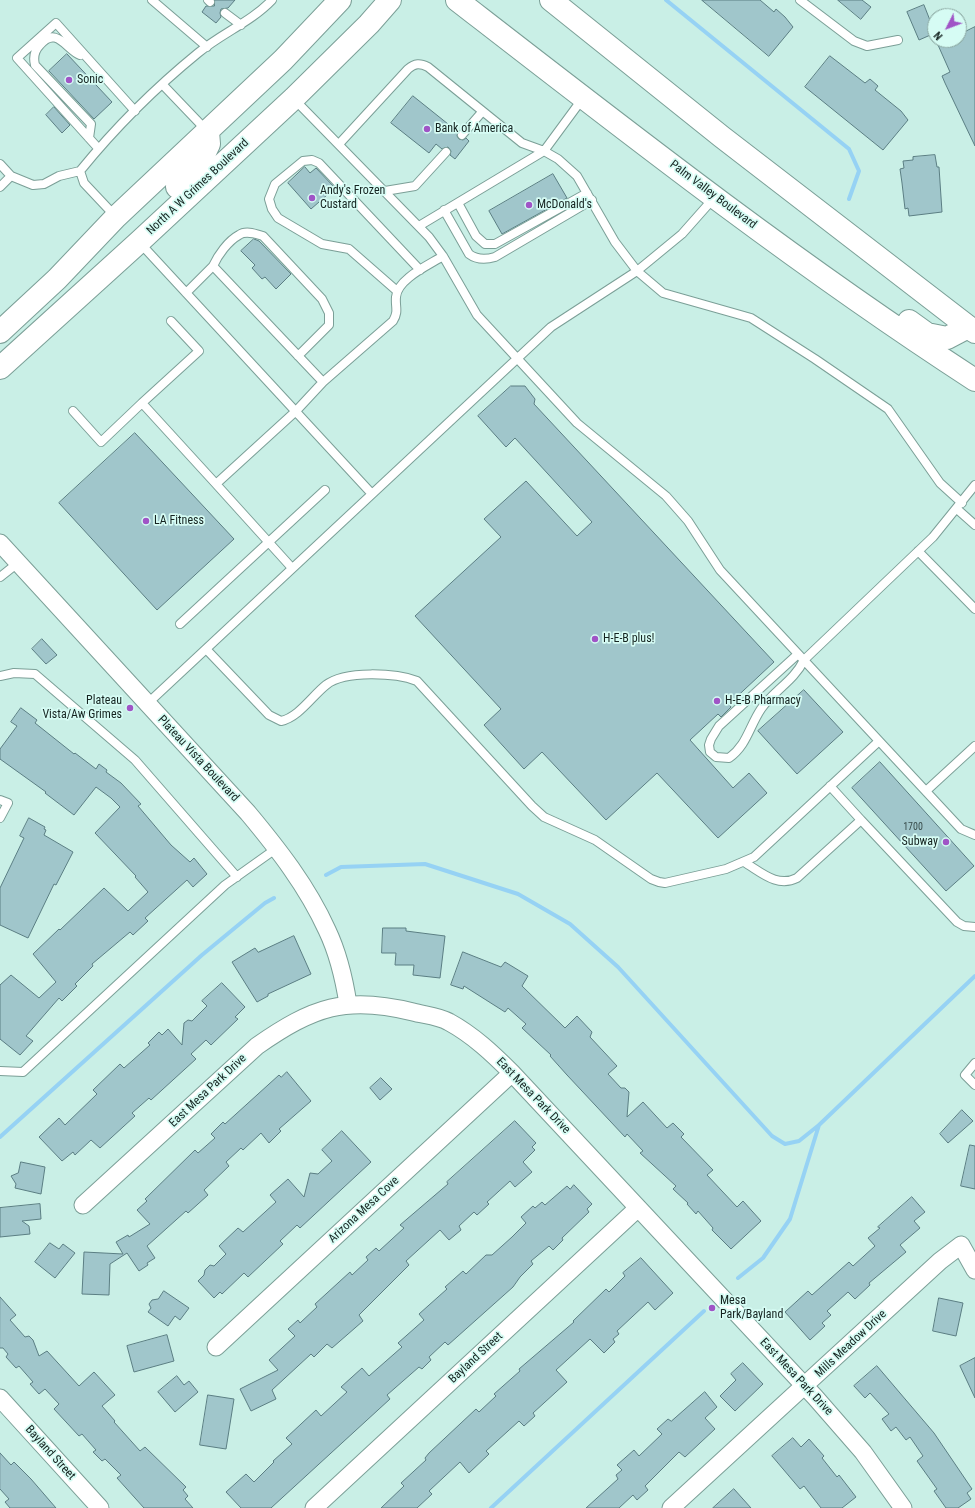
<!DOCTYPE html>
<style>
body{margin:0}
#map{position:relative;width:975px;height:1508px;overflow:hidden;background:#c9efe6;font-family:"Roboto Condensed",sans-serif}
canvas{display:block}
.north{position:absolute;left:927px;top:8px;width:40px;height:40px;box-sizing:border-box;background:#d6fcf4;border:1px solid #89a59f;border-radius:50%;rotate:228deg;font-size:11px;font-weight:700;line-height:16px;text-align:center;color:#152320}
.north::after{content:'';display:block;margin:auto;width:14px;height:18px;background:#a054c6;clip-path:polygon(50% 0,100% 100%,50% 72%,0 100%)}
</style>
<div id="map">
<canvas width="975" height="1508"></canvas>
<div class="north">N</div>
</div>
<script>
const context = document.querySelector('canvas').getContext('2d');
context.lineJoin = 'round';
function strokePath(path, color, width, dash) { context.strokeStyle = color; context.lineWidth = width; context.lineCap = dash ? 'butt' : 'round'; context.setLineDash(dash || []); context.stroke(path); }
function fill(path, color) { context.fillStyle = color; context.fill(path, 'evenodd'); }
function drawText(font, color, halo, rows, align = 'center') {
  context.font = font + ' "Roboto Condensed",sans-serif'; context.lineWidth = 3.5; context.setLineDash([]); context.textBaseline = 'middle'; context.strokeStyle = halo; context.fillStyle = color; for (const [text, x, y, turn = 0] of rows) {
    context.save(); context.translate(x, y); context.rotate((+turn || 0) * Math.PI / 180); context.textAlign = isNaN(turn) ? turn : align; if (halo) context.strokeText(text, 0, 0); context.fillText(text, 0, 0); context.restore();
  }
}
const stream = new Path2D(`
 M 666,0 L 849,149 L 859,171 L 849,199
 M 326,875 L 341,867 L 425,864 L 518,894 L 570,924 L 618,967 L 772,1136 L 785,1144 L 799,1141 L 819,1125
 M 0,1137 L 202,955 L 265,903 L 274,898
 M 738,1278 L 763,1258 L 790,1219 L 819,1125 L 975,976
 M 491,1508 L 704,1311`);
const building = new Path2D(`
 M 215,0 L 235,0 L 228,8 L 221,9 L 220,13 L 221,17 L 216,23 L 202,12 L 206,6 L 214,6 Z
 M 702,0 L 760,0 L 774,12 L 776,9 L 785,17 L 793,27 L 769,56 Z
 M 838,0 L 862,0 L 871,7 L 861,19 Z
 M 924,5 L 935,33 L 919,40 L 907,12 Z
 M 975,27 L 975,146 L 945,83 L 942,76 L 950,72 L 938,45 L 948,40 L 959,40 L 959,35 Z
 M 67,54 L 112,102 L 94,119 L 49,71 Z
 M 830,56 L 865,83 L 870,79 L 878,86 L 875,90 L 901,111 L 908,120 L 883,150 L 805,87 Z
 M 413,96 L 458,132 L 457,136 L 459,139 L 463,140 L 466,138 L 469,141 L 455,159 L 450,155 L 451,151 L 448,147 L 442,149 L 436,144 L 429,153 L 391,123 Z
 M 54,107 L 70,125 L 62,133 L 46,115 Z
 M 935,155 L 937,167 L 939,167 L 942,212 L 909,216 L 908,208 L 905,209 L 902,183 L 900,169 L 904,168 L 903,161 L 913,160 L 913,157 Z
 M 305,167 L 310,173 L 316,168 L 335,188 L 311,209 L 288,183 Z
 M 553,174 L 567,198 L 502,234 L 489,211 Z
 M 254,239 L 259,241 L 291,274 L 276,289 L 265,277 L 262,279 L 252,268 L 255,265 L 241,251 Z
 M 511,386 L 525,386 L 535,399 L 534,404 L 774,662 L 729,704 L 731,707 L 721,717 L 718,714 L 690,740 L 733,788 L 749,773 L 767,793 L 718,838 L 657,773 L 606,820 L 542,752 L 524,769 L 484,725 L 501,709 L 415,616 L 501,537 L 484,519 L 526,481 L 577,536 L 592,522 L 515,438 L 506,447 L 478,416 Z
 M 135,433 L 234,539 L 157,610 L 59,503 Z
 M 42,639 L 57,655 L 46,664 L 32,649 Z
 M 804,690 L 843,732 L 797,774 L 758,731 Z
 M 21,708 L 37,720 L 35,723 L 74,754 L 75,753 L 96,769 L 99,764 L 107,770 L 106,772 L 121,783 L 141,804 L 138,806 L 171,845 L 190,862 L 194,858 L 207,874 L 193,887 L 187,880 L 145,918 L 148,921 L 133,935 L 130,932 L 92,964 L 93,966 L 75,984 L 77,986 L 62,1001 L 59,998 L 26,1036 L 33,1041 L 20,1055 L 0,1039 L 0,985 L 11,975 L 39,998 L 56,982 L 33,954 L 59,929 L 60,930 L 104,888 L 128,911 L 148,892 L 135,877 L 136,876 L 95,833 L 120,807 L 111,798 L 96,787 L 74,815 L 45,793 L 46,792 L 0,759 L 0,749 L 17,726 L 11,722 Z
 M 880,762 L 974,866 L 946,891 L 852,788 Z
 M 29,818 L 45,827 L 44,829 L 46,830 L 44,835 L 73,852 L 56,885 L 54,884 L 28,938 L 0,925 L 0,888 L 24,838 L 20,836 Z
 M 383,928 L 406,928 L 406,931 L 445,936 L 440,978 L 413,975 L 414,965 L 395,965 L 396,953 L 382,953 Z
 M 294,936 L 311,974 L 268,994 L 268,996 L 257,1002 L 232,962 L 255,948 L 258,952 Z
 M 463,952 L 501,967 L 505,962 L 528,976 L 522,986 L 565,1028 L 577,1016 L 592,1032 L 590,1037 L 617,1066 L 608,1074 L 621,1088 L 625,1088 L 629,1092 L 627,1117 L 643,1102 L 667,1128 L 673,1123 L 684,1134 L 681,1137 L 713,1170 L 707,1175 L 737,1207 L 743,1201 L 761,1221 L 731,1249 L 712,1230 L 713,1228 L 698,1211 L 696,1214 L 687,1204 L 688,1203 L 673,1189 L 676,1186 L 640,1153 L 643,1151 L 627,1134 L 625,1137 L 567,1075 L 550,1056 L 551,1055 L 522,1028 L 526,1024 L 508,1008 L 505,1012 L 464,986 L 463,989 L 451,985 Z
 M 222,983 L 245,1007 L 235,1017 L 238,1019 L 211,1045 L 206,1040 L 191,1054 L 196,1059 L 151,1100 L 149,1098 L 132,1113 L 135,1116 L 100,1148 L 91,1140 L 75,1155 L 73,1152 L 62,1161 L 39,1137 L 59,1118 L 65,1125 L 97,1094 L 93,1090 L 120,1064 L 124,1068 L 150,1045 L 148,1043 L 159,1032 L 162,1035 L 168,1029 L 182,1045 L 184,1023 L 188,1020 L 192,1021 L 207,1006 L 202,1001 Z
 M 287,1072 L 311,1101 L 279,1129 L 281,1131 L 269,1143 L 261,1133 L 243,1150 L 241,1148 L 226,1162 L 229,1166 L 204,1190 L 208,1195 L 188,1213 L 186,1211 L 147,1246 L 155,1258 L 147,1263 L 148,1265 L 139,1271 L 127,1253 L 110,1264 L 109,1295 L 82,1294 L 84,1252 L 123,1254 L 116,1242 L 128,1235 L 129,1237 L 150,1224 L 137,1210 L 147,1201 L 145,1199 L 195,1150 L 198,1153 L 215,1138 L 211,1134 L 223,1122 L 225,1124 L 279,1075 L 281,1077 Z
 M 381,1078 L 392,1089 L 380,1100 L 370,1088 Z
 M 962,1110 L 973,1121 L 948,1143 L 940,1134 Z
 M 515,1121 L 536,1143 L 532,1147 L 535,1150 L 523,1162 L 532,1172 L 515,1187 L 510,1181 L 487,1202 L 489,1204 L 477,1215 L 474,1212 L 459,1226 L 461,1230 L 449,1240 L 440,1230 L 406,1261 L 409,1265 L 359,1315 L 363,1321 L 332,1348 L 327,1344 L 314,1357 L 311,1354 L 272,1390 L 276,1399 L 251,1411 L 240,1389 L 278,1370 L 269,1360 L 295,1336 L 288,1329 L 298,1320 L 300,1323 L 317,1307 L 315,1304 L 350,1272 L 352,1275 L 368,1260 L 366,1257 L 376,1248 L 379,1251 L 404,1228 L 400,1225 L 448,1184 L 447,1182 Z
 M 342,1131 L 371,1162 L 300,1228 L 297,1225 L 280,1241 L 283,1244 L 248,1277 L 244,1273 L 222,1294 L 220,1292 L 214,1298 L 198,1281 L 204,1275 L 205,1270 L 210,1265 L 214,1266 L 226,1254 L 219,1246 L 238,1228 L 243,1232 L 276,1202 L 270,1195 L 288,1179 L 304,1197 L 310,1173 L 318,1174 L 332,1161 L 322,1150 Z
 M 970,1145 L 975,1146 L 975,1189 L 961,1186 Z
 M 21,1162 L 45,1167 L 41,1194 L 15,1188 L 16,1184 L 11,1176 L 18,1173 Z
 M 574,1185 L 592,1204 L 587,1209 L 589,1212 L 562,1238 L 563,1240 L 553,1250 L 549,1246 L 531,1261 L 533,1264 L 520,1277 L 513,1287 L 448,1345 L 445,1342 L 429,1357 L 431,1360 L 422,1369 L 419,1367 L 387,1395 L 390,1399 L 271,1508 L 241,1508 L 226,1492 L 246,1474 L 254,1482 L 274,1462 L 273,1461 L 292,1444 L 286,1438 L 316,1410 L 321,1416 L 347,1392 L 341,1387 L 362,1368 L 369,1376 L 402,1347 L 398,1343 L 424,1320 L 419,1314 L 447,1289 L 445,1287 L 463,1271 L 466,1274 L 486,1255 L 492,1255 L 512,1237 L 526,1223 L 521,1217 L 533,1206 L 535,1208 L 542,1202 L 545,1205 L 567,1186 L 570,1189 Z
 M 912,1197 L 925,1212 L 914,1221 L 920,1228 L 900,1245 L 906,1252 L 869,1283 L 870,1285 L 855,1299 L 848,1292 L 827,1311 L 831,1315 L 822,1323 L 825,1326 L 810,1340 L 785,1312 L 808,1291 L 812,1295 L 849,1262 L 853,1266 L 875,1246 L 868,1238 L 880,1228 L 878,1227 Z
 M 40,1204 L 41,1219 L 22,1221 L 29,1226 L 30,1234 L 0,1237 L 0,1208 Z
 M 50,1243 L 59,1249 L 63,1244 L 75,1253 L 55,1278 L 35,1262 Z
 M 641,1258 L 673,1293 L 655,1310 L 648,1302 L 617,1331 L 619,1334 L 613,1339 L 615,1342 L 604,1353 L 590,1339 L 556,1370 L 567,1382 L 533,1413 L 535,1416 L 524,1426 L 519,1421 L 486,1451 L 489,1454 L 469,1473 L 460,1462 L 429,1491 L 432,1494 L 417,1508 L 381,1508 L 404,1486 L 401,1483 L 426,1460 L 425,1458 L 429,1453 L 476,1409 L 479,1412 L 496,1396 L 494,1394 L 520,1371 L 519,1369 L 574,1322 L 573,1321 L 606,1289 L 609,1292 L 625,1276 L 623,1273 Z
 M 164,1291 L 189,1308 L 180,1320 L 175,1316 L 168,1326 L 148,1312 L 151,1308 L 149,1304 L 152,1300 L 158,1299 Z
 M 0,1297 L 16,1315 L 10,1320 L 25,1337 L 29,1336 L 33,1340 L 39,1356 L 47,1351 L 79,1386 L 94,1372 L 115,1395 L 102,1406 L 115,1421 L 114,1422 L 140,1451 L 145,1447 L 186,1487 L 183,1490 L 188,1496 L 185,1499 L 193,1508 L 144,1508 L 117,1478 L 121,1475 L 105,1459 L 102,1461 L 93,1452 L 96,1450 L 82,1434 L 79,1436 L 54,1409 L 59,1404 L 45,1389 L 39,1394 L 30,1384 L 33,1382 L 19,1366 L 16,1368 L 6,1357 L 8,1354 L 3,1348 L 0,1348 Z
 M 939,1298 L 963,1303 L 956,1336 L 933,1331 Z
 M 167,1335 L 174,1361 L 134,1372 L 127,1346 Z
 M 975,1358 L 975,1398 L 960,1366 Z
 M 743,1363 L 763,1384 L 735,1411 L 720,1396 L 736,1380 L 731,1374 Z
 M 877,1366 L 934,1433 L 972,1489 L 967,1493 L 971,1499 L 958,1508 L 946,1508 L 934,1491 L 937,1489 L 917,1461 L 923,1456 L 910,1437 L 906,1440 L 896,1427 L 891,1431 L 882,1419 L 889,1414 L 870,1393 L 865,1398 L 854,1386 Z
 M 177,1376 L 184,1385 L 189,1381 L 198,1392 L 175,1412 L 158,1392 Z
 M 705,1392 L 717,1407 L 705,1418 L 715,1429 L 685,1457 L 679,1452 L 645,1486 L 648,1490 L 637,1500 L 633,1495 L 619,1508 L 586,1508 L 618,1479 L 616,1475 L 622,1470 L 617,1465 L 634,1450 L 639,1456 L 662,1434 L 657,1429 L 668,1419 L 671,1421 Z
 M 208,1395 L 234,1399 L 226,1449 L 200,1445 Z
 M 793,1438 L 801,1447 L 809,1439 L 824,1456 L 822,1458 L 837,1477 L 839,1475 L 856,1497 L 842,1508 L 821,1508 L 804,1486 L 800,1489 L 772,1456 Z
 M 0,1453 L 11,1465 L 14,1462 L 31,1479 L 56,1508 L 10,1508 L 5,1502 L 9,1499 L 0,1489 Z
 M 734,1489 L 751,1508 L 713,1508 Z`);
const service = new Path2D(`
 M 152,0 L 207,47
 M 208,0 L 210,2
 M 800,0 L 854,41 L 867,46 L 898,40
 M 225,13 L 241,25
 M 80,55 C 67,50 56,25 40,45 C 34,51 33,57 35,65 L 91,124 L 89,138
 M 163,85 L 207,131
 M 294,99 L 429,237 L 443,256 L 477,315 L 577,423 L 666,496 L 688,521 L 720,570 L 961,829 L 975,835
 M 462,135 L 482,112
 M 339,144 L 408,69 C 415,63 420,63 428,67 L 522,143 L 544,151 L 583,98
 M 98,148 L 17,58 L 56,23 L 135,111
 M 0,164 L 11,176
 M 0,187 L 11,176 L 33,185 L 44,184 L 59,176 L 80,171
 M 385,191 L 415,186 L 446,152
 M 458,203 L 476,236 L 485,244 L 495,244 L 587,193
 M 444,210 L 469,254 C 477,260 485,260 495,257 L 592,200
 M 116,217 L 84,183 L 80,171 C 115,128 155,88 198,53 C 222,33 251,22 272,0
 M 419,226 L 544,151 L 558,159 L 577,176 L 615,242 L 637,271 L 663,293 L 751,318 L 815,359 L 888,409 L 940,483 L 962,503
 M 140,243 L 372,494
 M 213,266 C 218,255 228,241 239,235 C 246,230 256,234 263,236 L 322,299 L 329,313 L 329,325 L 298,356
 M 397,291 L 349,249 L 322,244 L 278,218 L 272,209 L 269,199 L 275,184 L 303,161 L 312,160 L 319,163 L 420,270
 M 186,293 L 213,266 L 323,382 L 296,411 L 216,484 L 292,568
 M 323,382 L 393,321 C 399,311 395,307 396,297 C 397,279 429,265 443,256
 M 142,403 L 199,351 L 171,321
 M 73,411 L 101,442 L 142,403 L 216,484
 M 957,509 L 975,525
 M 918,551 L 975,609
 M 0,577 L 19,562
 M 180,624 L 325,490
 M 206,649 L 269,715 L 281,721 C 299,717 312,696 326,685 C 345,670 396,673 417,681 L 532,806 L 544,817 L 595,840 L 651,879 L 659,882 L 665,883 L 726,869 L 754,857 L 879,741
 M 798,654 L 719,726 L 711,739 L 709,745 L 710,752 L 716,757 L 729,758 C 747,745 749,727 761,709 C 773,691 794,681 804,660 L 933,537 L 975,485
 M 0,676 L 14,673 L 35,674 L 135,760 L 237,877
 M 147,704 L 551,327 L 637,271 L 682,234 L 713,199
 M 830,786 L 861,820
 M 926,791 L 975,746
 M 0,800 L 8,803 L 0,818
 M 744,862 C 761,872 777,888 797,878 L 861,820 L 957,922 L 964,926 L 975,927
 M 975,1063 L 965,1075 L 975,1085
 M 0,1071 L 23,1072 L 225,885 L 277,848`);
const minor = new Path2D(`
 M 0,543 L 248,813 C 278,849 307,886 327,930 C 338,953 344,978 348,1004
 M 83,1205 L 257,1046 C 313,1007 346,995 413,1012 C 424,1015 439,1016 449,1022 C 473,1035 493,1054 512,1073 L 815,1397 L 863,1452 L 903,1508
 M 216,1347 L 512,1073
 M 0,1398 L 100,1508
 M 314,1508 L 638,1208
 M 671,1508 L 940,1261 L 961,1245 L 975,1270`);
const secondary = new Path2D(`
 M 177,187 L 198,167 L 209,144 L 208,132
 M 0,332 L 57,279 L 116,217 L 283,60 L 340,0
 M 0,368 L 139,242 L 294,98 L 369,24 L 390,0`);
const trunk = new Path2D(`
 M 457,0 C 626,131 796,264 975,380
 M 551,0 L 722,137 L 975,332
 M 909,321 L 927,334 L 947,338 L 968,327`);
const markers = [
 [69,80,4,"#a054c6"],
 [427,129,4,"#a054c6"],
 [312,198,4,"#a054c6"],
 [529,205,4,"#a054c6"],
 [146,521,4,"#a054c6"],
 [595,639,4,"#a054c6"],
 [717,701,4,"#a054c6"],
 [130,708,4,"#a054c6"],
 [946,842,4,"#a054c6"],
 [712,1308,4,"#a054c6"]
];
const numberNames = [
 ["1700",913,827]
];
const poiNames = [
 ["Sonic",77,80],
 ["Bank of America",435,129],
 ["Andy's Frozen",320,191],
 ["Custard",320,205],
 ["McDonald's",537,205],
 ["LA Fitness",154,521],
 ["H-E-B plus!",603,639],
 ["Plateau",122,701,"right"],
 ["Vista/Aw Grimes",122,715,"right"],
 ["H-E-B Pharmacy",725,701],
 ["Subway",938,842,"right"],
 ["Mesa",720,1301],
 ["Park/Bayland",720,1315]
];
const streetNames = [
 ["North A W Grimes Boulevard",198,187,-43],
 ["Palm Valley Boulevard",713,195,37],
 ["Plateau Vista Boulevard",198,759,47],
 ["East Mesa Park Drive",208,1091,-43],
 ["East Mesa Park Drive",533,1096,46],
 ["Arizona Mesa Cove",364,1210,-43],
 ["Mills Meadow Drive",851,1344,-43],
 ["Bayland Street",476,1358,-43],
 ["East Mesa Park Drive",796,1377,47],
 ["Bayland Street",50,1453,48]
];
strokePath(stream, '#96d2f4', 4);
fill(building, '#a0c6cb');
strokePath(building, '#5b7e83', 1);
strokePath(service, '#7b9f97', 10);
strokePath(minor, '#7b9f97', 19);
strokePath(secondary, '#7b9f97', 24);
strokePath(trunk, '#7b9f97', 24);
strokePath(service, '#fff', 8);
strokePath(minor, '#fff', 17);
strokePath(secondary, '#fff', 22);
strokePath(trunk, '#fff', 22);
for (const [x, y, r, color] of markers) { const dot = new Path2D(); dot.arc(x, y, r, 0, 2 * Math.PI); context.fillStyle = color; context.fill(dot); strokePath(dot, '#d6fcf4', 1.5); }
drawText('10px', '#384c4b', null, numberNames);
drawText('12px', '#152320', '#d6fcf4', poiNames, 'left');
drawText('12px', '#152320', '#d6fcf4', streetNames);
</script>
